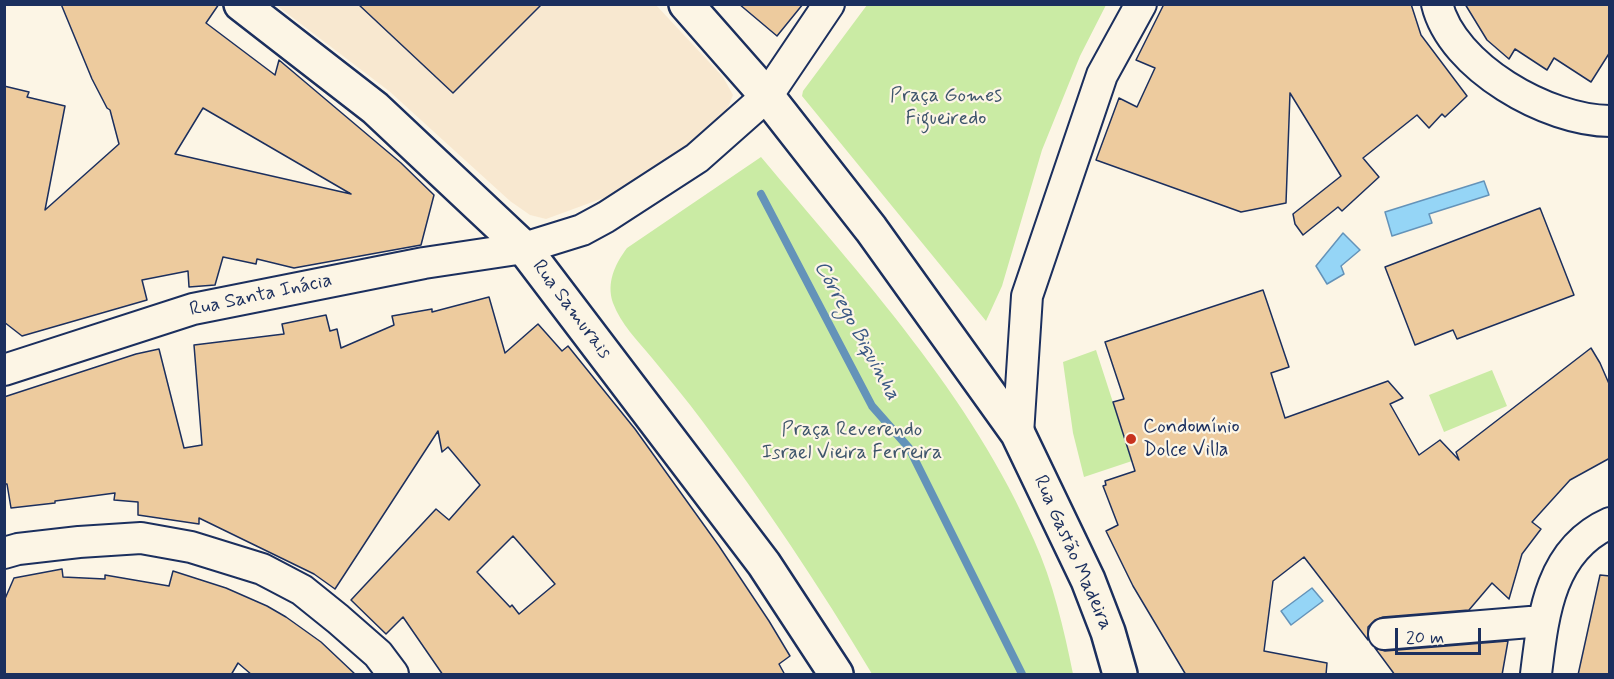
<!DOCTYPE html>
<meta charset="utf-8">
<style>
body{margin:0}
#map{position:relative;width:1614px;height:679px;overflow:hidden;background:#fcf5e5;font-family:Mynerve,sans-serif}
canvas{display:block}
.frame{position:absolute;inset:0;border:6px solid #1b2f5e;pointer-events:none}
.scale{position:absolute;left:1395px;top:628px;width:86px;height:27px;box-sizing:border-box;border:3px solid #1b2f5e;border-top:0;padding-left:8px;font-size:18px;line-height:21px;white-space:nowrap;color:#1b2f5e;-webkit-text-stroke:4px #fcf5e5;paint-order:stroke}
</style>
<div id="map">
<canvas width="1614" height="679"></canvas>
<div class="frame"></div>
<div class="scale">20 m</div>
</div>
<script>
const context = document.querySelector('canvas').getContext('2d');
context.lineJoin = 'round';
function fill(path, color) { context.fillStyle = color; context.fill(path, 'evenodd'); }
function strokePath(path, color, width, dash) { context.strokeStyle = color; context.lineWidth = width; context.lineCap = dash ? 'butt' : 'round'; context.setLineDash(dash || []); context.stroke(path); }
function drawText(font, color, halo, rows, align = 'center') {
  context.font = font + ' Mynerve,sans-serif'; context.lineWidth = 4.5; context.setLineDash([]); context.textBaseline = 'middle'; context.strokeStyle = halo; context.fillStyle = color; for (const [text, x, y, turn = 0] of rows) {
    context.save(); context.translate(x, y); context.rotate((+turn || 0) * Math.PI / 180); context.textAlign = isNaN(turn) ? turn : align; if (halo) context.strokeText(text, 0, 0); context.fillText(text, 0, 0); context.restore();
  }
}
const built = new Path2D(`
 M 276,5 L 656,5 L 723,77 L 733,95 L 725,115 L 679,151 L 609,196 L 546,219 L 530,215 L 510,201 L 389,91 Z`);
const green = new Path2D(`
 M 867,5 L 1106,5 L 1080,56 L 1042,150 L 1002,286 L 986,321 L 802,96 L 803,91 Z
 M 761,157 C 860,275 973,397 1034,540 C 1053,582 1064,629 1073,674 L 872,674 C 820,587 764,503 703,422 C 687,400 669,379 652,358 C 637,340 621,324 613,303 C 606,283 615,264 627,248 Z
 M 1096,350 L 1132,461 L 1084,477 L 1073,433 L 1063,362 Z
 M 1492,370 L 1507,406 L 1444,432 L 1429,395 Z`);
const water = new Path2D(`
 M 1484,181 L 1489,195 L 1429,214 L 1432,223 L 1392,236 L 1385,212 Z
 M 1343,233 L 1360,250 L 1341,266 L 1344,274 L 1327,284 L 1316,266 Z
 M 1312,588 L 1323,601 L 1291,625 L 1281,611 Z`);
const stream = new Path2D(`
 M 761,194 L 872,406 L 909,448 L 1022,674`);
const building = new Path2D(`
 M 61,4 L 219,4 L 206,23 L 275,75 L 279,60 L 401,163 L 434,195 L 421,245 L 294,268 L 257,259 L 256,264 L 223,257 L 215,285 L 189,287 L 188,271 L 142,280 L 147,300 L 22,336 L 4,322 L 4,86 L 29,92 L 27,97 L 65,106 L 45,210 L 119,144 L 110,110 L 107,108 L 92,79 ZM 203,108 L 351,194 L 175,154 Z
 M 358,4 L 542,4 L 453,93 Z
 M 739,4 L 803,4 L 777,36 Z
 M 1164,4 L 1411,4 L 1421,35 L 1467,96 L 1445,117 L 1442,114 L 1429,128 L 1417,115 L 1363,158 L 1379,177 L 1342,211 L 1338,207 L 1303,235 L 1295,224 L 1293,214 L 1341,176 L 1290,93 L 1286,203 L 1241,212 L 1096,160 L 1119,98 L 1137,107 L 1155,68 L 1136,60 Z
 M 1465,4 L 1610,4 L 1610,52 L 1591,82 L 1554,58 L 1547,70 L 1515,49 L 1509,59 L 1487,40 Z
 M 1540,208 L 1574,295 L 1457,339 L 1453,330 L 1415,345 L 1385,267 Z
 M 1263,290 L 1289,367 L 1271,373 L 1285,418 L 1388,381 L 1403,398 L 1390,404 L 1419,455 L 1440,440 L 1459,460 L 1456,452 L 1591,348 L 1600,363 L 1610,386 L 1610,458 L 1570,480 L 1532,522 L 1541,529 L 1522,554 L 1509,599 L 1492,583 L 1469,610 L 1383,617 L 1375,620 L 1368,627 L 1368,640 L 1304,557 L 1273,581 L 1264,651 L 1327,663 L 1326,675 L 1186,675 L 1133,586 L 1106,531 L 1118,525 L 1103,486 L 1106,485 L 1105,481 L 1135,471 L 1113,402 L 1124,399 L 1105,342 Z
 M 489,297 L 505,353 L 538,324 L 562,351 L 568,346 L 635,429 L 719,546 L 769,621 L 790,656 L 779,664 L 785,675 L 443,675 L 403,617 L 386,634 L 351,600 L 436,509 L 449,520 L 480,485 L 448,447 L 442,452 L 438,431 L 335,589 L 314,574 L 199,518 L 199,524 L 138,515 L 138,502 L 114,500 L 115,493 L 55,501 L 55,503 L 11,508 L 7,484 L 4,484 L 4,397 L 136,354 L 159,349 L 184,448 L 202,445 L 194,345 L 284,334 L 282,324 L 326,315 L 330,331 L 337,329 L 341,348 L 394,325 L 392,316 L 432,309 L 432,312 ZM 513,536 L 555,584 L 519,614 L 512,605 L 510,607 L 477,572 Z
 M 62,569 L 63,577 L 105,579 L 105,575 L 169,586 L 173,571 L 226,588 L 267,606 L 286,617 L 321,642 L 356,675 L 252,675 L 238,663 L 231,675 L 4,675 L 4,601 L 14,578 Z
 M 1600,575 L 1610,576 L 1610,675 L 1578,675 Z
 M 1508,641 L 1502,675 L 1395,675 L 1375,648 L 1385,651 Z`);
const street = new Path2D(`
 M 1437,4 C 1452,67 1548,121 1610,121
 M 4,370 L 193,309 L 424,263 L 524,248 L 582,230 L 606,217 L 697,158 L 767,96 L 829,4
 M 1018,434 L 1027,296 L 1102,75 L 1141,4
 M 4,553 L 18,549 L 79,542 L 141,538 L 191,547 L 262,569 L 302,590 L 338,619 L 378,654 L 393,674
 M 1384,634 L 1542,621
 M 1536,674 C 1543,617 1549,550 1610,523`);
const secondary = new Path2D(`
 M 241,4 L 375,108 L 524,248 L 764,564 L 836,674
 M 686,4 L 767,96 L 871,229 L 1018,434 L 1088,580 L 1108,632 L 1120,674`);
const markers = [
 [1131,439,6,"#c8321e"]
];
const parkNames = [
 ["Praça Gomes",946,97],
 ["Figueiredo",946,120],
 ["Praça Reverendo",852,431],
 ["Israel Vieira Ferreira",852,454]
];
const streetNames = [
 ["Rua Santa Inácia",261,296,-12],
 ["Rua Samurais",571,310,53],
 ["Rua Gastão Madeira",1072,553,66]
];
const poiNames = [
 ["Condomínio",1143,428],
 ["Dolce Villa",1143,451]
];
const waterNames = [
 ["Córrego Biquinha",856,331,61]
];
fill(built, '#f8e8d0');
fill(green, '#caeba4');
fill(water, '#95d5f6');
strokePath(water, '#6493b9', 1.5);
strokePath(stream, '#6493b9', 8);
fill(building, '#edcb9e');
strokePath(building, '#1b2f5e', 1.5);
strokePath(street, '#1b2f5e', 34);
strokePath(secondary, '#1b2f5e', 38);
strokePath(street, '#fcf5e5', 30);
strokePath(secondary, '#fcf5e5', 33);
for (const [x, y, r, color] of markers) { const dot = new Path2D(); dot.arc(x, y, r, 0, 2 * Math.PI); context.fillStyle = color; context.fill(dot); strokePath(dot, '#fcf5e5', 2); }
drawText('20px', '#3e556c', '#fcf5e5', parkNames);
drawText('20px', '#1b2f5e', '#fcf5e5', streetNames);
drawText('20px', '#1b2f5e', '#fcf5e5', poiNames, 'left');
drawText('italic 21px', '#3a5884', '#fcf5e5', waterNames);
</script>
